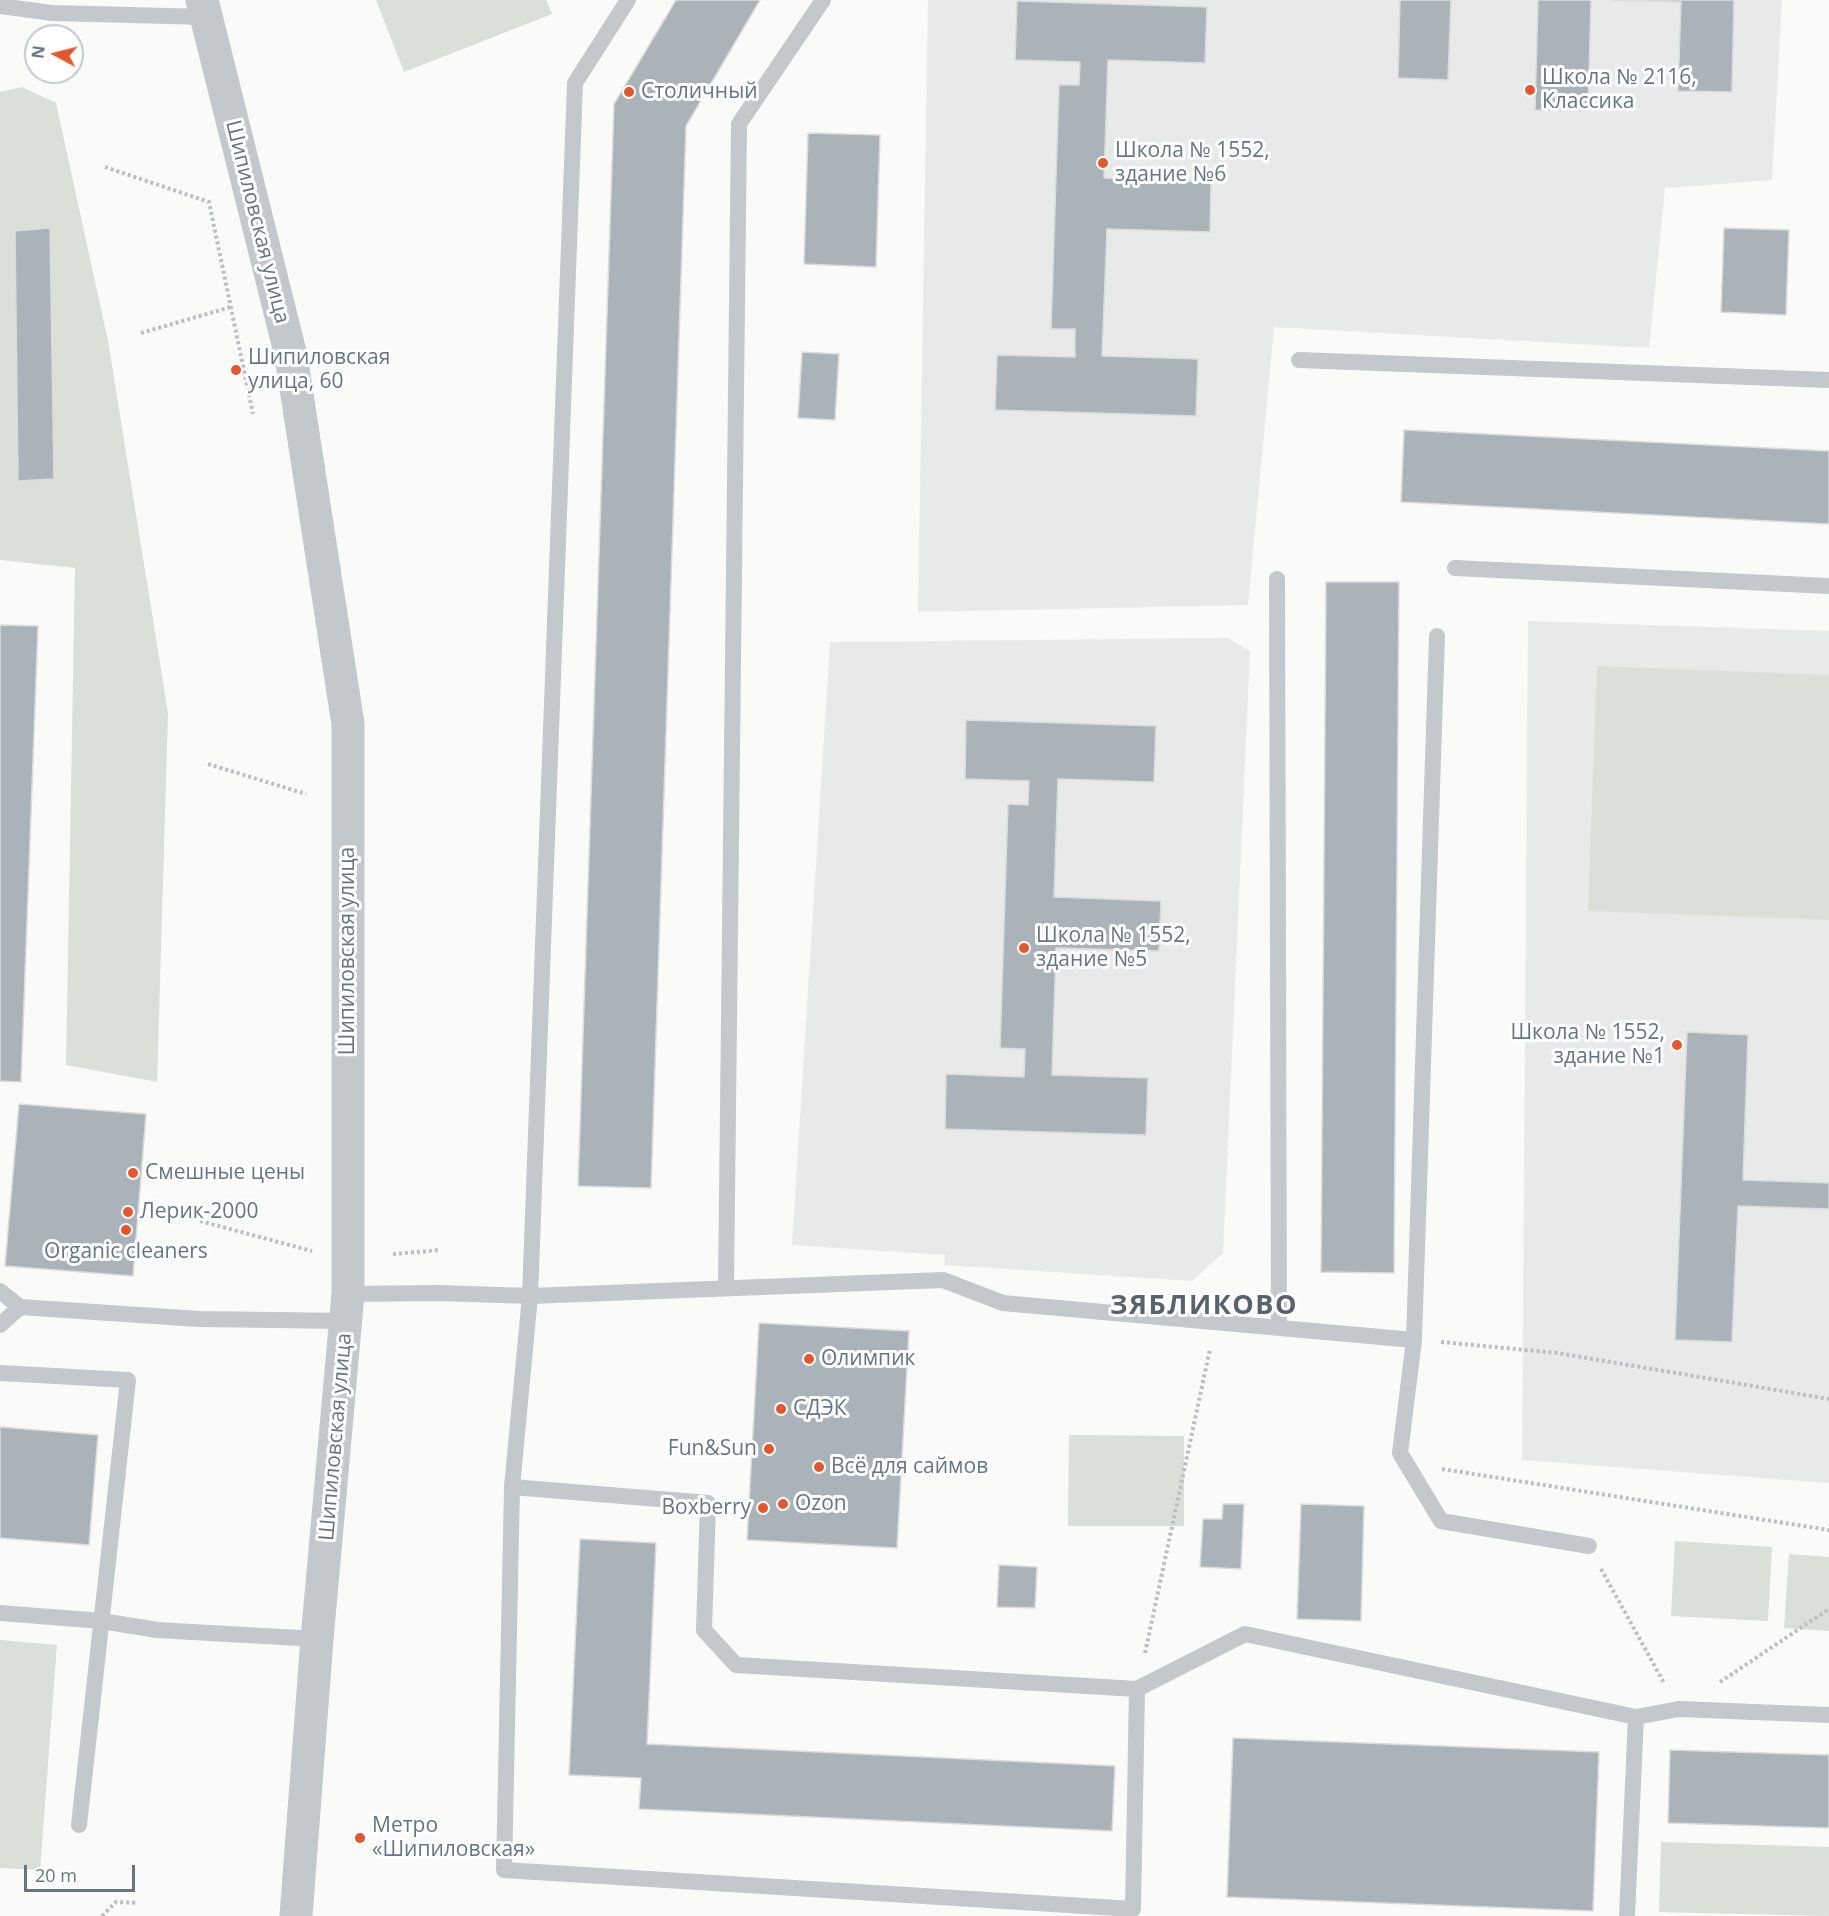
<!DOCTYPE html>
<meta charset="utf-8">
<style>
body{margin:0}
#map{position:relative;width:1829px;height:1916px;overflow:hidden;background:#fafaf8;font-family:"Open Sans",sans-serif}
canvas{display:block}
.north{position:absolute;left:24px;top:24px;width:60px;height:60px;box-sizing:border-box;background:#fff;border:2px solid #c1c8cd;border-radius:50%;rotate:277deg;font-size:16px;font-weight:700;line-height:24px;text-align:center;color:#657683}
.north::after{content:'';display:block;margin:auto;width:21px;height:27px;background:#e4572e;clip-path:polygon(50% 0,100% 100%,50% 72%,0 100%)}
.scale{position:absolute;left:24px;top:1865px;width:111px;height:27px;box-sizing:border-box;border:3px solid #657683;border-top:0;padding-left:8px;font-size:18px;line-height:21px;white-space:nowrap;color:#657683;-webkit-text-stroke:4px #fff;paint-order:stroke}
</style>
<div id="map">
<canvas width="1829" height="1916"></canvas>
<div class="north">N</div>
<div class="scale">20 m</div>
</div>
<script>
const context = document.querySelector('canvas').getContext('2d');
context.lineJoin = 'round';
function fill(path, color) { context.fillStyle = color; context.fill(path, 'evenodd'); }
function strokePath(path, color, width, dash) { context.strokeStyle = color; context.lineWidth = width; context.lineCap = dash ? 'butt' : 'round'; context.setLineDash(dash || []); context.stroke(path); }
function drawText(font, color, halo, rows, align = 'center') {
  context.font = font + ' "Open Sans",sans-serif'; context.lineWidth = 6; context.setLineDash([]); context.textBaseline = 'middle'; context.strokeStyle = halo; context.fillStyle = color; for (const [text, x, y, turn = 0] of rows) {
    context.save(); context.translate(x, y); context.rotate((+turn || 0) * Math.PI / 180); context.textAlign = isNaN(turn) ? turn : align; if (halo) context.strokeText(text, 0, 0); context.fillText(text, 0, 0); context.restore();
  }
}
const built = new Path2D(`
 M 928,0 L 1782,0 L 1772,180 L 1665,188 L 1649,348 L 1274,327 L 1248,605 L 918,612 Z
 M 1528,621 L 1829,631 L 1829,1483 L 1522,1460 Z
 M 1228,638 L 1250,651 L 1223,1253 L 1192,1281 L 944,1265 L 945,1255 L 792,1245 L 830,642 Z`);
const green = new Path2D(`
 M 376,0 L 546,0 L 552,14 L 404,72 Z
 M 22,87 L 56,103 L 108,341 L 168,713 L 157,1082 L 66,1065 L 75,568 L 0,560 L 0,92 Z
 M 1597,666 L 1829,675 L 1829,920 L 1588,911 Z
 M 1069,1435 L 1184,1436 L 1184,1526 L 1068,1526 Z
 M 1675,1541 L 1772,1547 L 1768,1621 L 1671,1616 Z
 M 1789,1554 L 1829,1557 L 1829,1631 L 1784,1628 Z
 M 0,1640 L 57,1645 L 40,1870 L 0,1868 Z
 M 1661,1842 L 1829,1847 L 1829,1916 L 1659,1912 Z`);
const building = new Path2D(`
 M 676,0 L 760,0 L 686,126 L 651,1188 L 578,1186 L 614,104 Z
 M 1400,0 L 1451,0 L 1448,80 L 1398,78 Z
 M 1538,0 L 1591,0 L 1588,111 L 1535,110 Z
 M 1613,0 L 1734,0 L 1732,92 L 1678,91 L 1681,2 Z
 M 1017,1 L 1207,7 L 1205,63 L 1108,60 L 1104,178 L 1211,182 L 1210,232 L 1107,229 L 1102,356 L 1198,359 L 1196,416 L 995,410 L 997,355 L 1075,357 L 1075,329 L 1051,329 L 1059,85 L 1079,85 L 1080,62 L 1015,60 Z
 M 808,133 L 880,135 L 876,267 L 804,264 Z
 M 50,228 L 54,479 L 18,481 L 15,231 Z
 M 1724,228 L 1789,230 L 1786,315 L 1721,312 Z
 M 802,352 L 839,354 L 835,420 L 798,418 Z
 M 1404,430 L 1829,451 L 1829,524 L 1401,502 Z
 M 1326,582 L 1399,582 L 1394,1273 L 1321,1272 Z
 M 0,625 L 38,626 L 21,1082 L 0,1081 Z
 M 966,720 L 1156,726 L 1154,782 L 1058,779 L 1054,897 L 1161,901 L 1159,951 L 1056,948 L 1052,1075 L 1148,1078 L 1146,1135 L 945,1129 L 946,1074 L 1024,1077 L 1025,1049 L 1000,1048 L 1008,804 L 1028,805 L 1029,781 L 965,779 Z
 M 1687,1032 L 1748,1035 L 1743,1180 L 1829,1183 L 1829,1209 L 1738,1206 L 1732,1342 L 1675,1340 Z
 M 19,1104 L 146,1114 L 133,1276 L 5,1266 Z
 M 759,1323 L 909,1331 L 897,1548 L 747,1540 Z
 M 0,1427 L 98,1435 L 89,1545 L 0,1538 Z
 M 1223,1504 L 1244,1504 L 1241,1569 L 1200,1567 L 1203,1519 L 1222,1519 Z
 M 1301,1504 L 1364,1506 L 1361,1621 L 1297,1619 Z
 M 580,1539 L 656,1543 L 647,1744 L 1115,1766 L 1112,1831 L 639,1809 L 641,1778 L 569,1775 Z
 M 999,1565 L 1037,1567 L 1035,1608 L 997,1607 Z
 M 1233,1738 L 1599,1752 L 1593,1911 L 1227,1897 Z
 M 1670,1750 L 1829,1755 L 1829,1828 L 1668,1823 Z`);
const path = new Path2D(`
 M 105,167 L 209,202 L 253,414
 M 141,333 L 231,307
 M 208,764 L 306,794
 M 200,1221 L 312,1251
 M 393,1254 L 439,1250
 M 1441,1342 L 1557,1353 L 1829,1399
 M 1442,1469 L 1829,1530
 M 1601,1569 L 1664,1683
 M 1145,1653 L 1210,1349
 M 1720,1682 L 1829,1609
 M 102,1916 L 116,1902 L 138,1903`);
const service = new Path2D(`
 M 628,0 L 575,83 L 530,1296 L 943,1280 L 1003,1303 L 1414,1340 L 1437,636
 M 0,6 L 52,13 L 207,17
 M 1299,360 L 1829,380
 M 1455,568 L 1829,586
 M 1277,579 L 1279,1328
 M 726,1287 L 739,124 L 823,0
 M 0,1291 L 20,1307
 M 348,1294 L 439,1293 L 530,1296 L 512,1487 L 504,1870 L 1133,1909 L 1137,1689
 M 0,1325 L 20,1307 L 199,1319 L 347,1321
 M 1414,1340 L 1400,1453 L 1441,1521 L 1589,1546
 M 0,1373 L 128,1380 L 79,1825
 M 512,1487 L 708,1503 L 704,1630 L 736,1665 L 1137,1689 L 1245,1634 L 1636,1717 L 1679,1709 L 1829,1715
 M 0,1613 L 102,1621 L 157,1630 L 317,1639
 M 1627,1916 L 1636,1717`);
const tertiary = new Path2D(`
 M 202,0 L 291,356 L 348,724 L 348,1294 L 317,1639 L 296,1916`);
const markers = [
 [1530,90,6,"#e4572e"],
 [629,92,6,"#e4572e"],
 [1103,163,6,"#e4572e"],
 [236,370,6,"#e4572e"],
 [1024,948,6,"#e4572e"],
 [1677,1045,6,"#e4572e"],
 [133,1173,6,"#e4572e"],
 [128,1212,6,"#e4572e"],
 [126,1230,6,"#e4572e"],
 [809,1359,6,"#e4572e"],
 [781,1409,6,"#e4572e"],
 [769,1449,6,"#e4572e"],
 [819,1467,6,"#e4572e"],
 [783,1504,6,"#e4572e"],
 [763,1508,6,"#e4572e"],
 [360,1838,6,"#e4572e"]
];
const poiNames = [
 ["Школа № 2116,",1542,78],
 ["Классика",1542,102],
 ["Столичный",641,92],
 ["Школа № 1552,",1115,151],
 ["здание №6",1115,175],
 ["Шипиловская",248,358],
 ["улица, 60",248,382],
 ["Школа № 1552,",1036,936],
 ["здание №5",1036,960],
 ["Школа № 1552,",1665,1033,"right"],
 ["здание №1",1665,1057,"right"],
 ["Смешные цены",145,1173],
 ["Лерик-2000",140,1212],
 ["Organic cleaners",126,1252,"center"],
 ["Олимпик",821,1359],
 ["СДЭК",793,1409],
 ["Fun&Sun",757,1449,"right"],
 ["Всё для саймов",831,1467],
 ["Ozon",795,1504],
 ["Boxberry",751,1508,"right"],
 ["Метро",372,1826],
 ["«Шипиловская»",372,1850]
];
const streetNames = [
 ["Шипиловская улица",257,222,76],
 ["Шипиловская улица",348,951,-90],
 ["Шипиловская улица",336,1437,-85]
];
const districtNames = [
 ["ЗЯБЛИКОВО",1204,1306]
];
fill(built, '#e8e9e9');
fill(green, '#dadfd7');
fill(building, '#aab3b9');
strokePath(building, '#dcdcda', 1.5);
strokePath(path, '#bbbfc2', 4, [3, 3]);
strokePath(service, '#c3c8cc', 16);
strokePath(tertiary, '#c3c8cc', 33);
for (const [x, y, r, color] of markers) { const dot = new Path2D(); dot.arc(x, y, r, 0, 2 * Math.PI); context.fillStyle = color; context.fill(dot); strokePath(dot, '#fff', 2); }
drawText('21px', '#657683', '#fff', poiNames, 'left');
drawText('21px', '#657683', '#fff', streetNames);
context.letterSpacing = '1.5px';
drawText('bold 27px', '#57646e', '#fff', districtNames);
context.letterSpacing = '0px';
</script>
